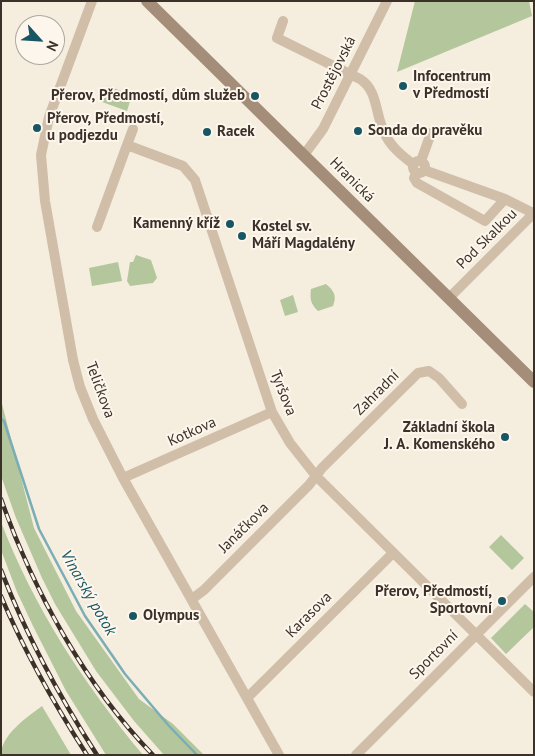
<!DOCTYPE html>
<meta charset="utf-8">
<style>
body{margin:0}
#map{position:relative;width:535px;height:756px;overflow:hidden;background:#f5edde;font-family:"PT Sans",sans-serif}
canvas{display:block}
.frame{position:absolute;inset:0;border:2px solid #3c3129;pointer-events:none}
.north{position:absolute;left:15px;top:15px;width:50px;height:50px;box-sizing:border-box;background:#fcf6ec;border:1px solid #afa79e;border-radius:50%;rotate:116deg;font-size:14px;font-weight:700;line-height:20px;text-align:center;color:#3c3129}
.north::after{content:'';display:block;margin:auto;width:18px;height:22px;background:#195663;clip-path:polygon(50% 0,100% 100%,50% 72%,0 100%)}
</style>
<div id="map">
<canvas width="535" height="756"></canvas>
<div class="frame"></div>
<div class="north">N</div>
</div>
<script>
const context = document.querySelector('canvas').getContext('2d');
context.lineJoin = 'round';
function fill(path, color) { context.fillStyle = color; context.fill(path, 'evenodd'); }
function strokePath(path, color, width, dash) { context.strokeStyle = color; context.lineWidth = width; context.lineCap = dash ? 'butt' : 'round'; context.setLineDash(dash || []); context.stroke(path); }
function drawText(font, color, halo, rows, align = 'center') {
  context.font = font + ' "PT Sans",sans-serif'; context.lineWidth = 4; context.setLineDash([]); context.textBaseline = 'middle'; context.strokeStyle = halo; context.fillStyle = color; for (const [text, x, y, turn = 0] of rows) {
    context.save(); context.translate(x, y); context.rotate((+turn || 0) * Math.PI / 180); context.textAlign = isNaN(turn) ? turn : align; if (halo) context.strokeText(text, 0, 0); context.fillText(text, 0, 0); context.restore();
  }
}
const green = new Path2D(`
 M 415,1 L 529,1 L 532,16 L 397,72 Z
 M 108,86 L 132,95 L 127,111 L 102,102 Z
 M 136,255 L 151,260 L 157,278 L 153,283 L 130,286 L 127,281 L 130,262 L 133,262 Z
 M 118,262 L 122,281 L 92,286 L 89,268 Z
 M 326,284 C 334,291 337,295 333,306 L 318,311 C 310,303 310,299 311,289 Z
 M 293,295 L 298,312 L 285,316 L 280,300 Z
 M 1,400 L 34,528 L 76,611 L 139,699 L 173,724 L 204,755 L 164,755 L 134,721 L 96,671 L 55,604 L 42,578 L 16,518 L 1,476 Z
 M 1,522 C 34,608 84,684 143,755 L 106,755 L 66,691 L 33,626 L 17,592 L 1,550 Z
 M 501,535 L 524,558 L 512,570 L 489,547 Z
 M 525,604 L 534,612 L 534,627 L 506,654 L 491,638 Z
 M 42,706 L 71,755 L 1,755 C 1,735 27,717 42,706 Z`);
const stream = new Path2D(`
 M 1,419 L 4,421 L 39,529 L 85,616 L 125,674 L 169,726 L 197,755`);
const street = new Path2D(`
 M 92,1 L 49,117 L 41,155 L 45,201 L 73,360 L 80,387 L 93,419 L 123,478 L 279,755
 M 283,21 L 277,38 L 360,79 C 378,90 375,114 384,132 C 390,146 401,155 413,164
 M 127,145 L 133,129
 M 304,155 L 323,129 L 387,1
 M413 167a6 6 0 1 1 12 0a6 6 0 1 1-12 0Z
 M 421,161 L 431,133
 M 424,170 L 505,199 L 533,213
 M 416,173 L 414,178 L 417,183 L 485,221 L 505,199
 M 97,227 L 127,145 L 183,166 L 195,180 L 272,412 L 290,443 L 316,476 L 534,692
 M 449,298 L 534,213
 M 123,478 L 272,412
 M 192,599 L 204,590 L 309,485 L 322,468 L 418,373 L 429,371 L 439,378 L 462,404
 M 247,698 L 393,553
 M 356,755 L 534,577`);
const secondary = new Path2D(`
 M 147,1 L 534,382`);
const rail = new Path2D(`
 M 1,499 C 33,590 85,685 153,755
 M 1,570 C 26,635 59,696 97,755
 M 1,596 C 24,651 55,705 87,755`);
const markers = [
 [403,86,5,"#195663"],
 [255,96,5,"#195663"],
 [37,128,5,"#195663"],
 [358,131,5,"#195663"],
 [207,132,5,"#195663"],
 [230,224,5,"#195663"],
 [242,236,5,"#195663"],
 [505,437,5,"#195663"],
 [502,601,5,"#195663"],
 [133,616,5,"#195663"]
];
const streetNames = [
 ["Prostějovská",334,73,-63],
 ["Hranická",352,180,45],
 ["Pod Skalkou",487,239,-45],
 ["Teličkova",100,390,70],
 ["Tyršova",283,393,68],
 ["Zahradní",377,393,-45],
 ["Kotkova",192,432,-24],
 ["Janáčkova",244,528,-45],
 ["Karasova",309,615,-45],
 ["Sportovní",434,655,-45]
];
const poiNames = [
 ["Infocentrum",413,77],
 ["v Předmostí",413,94],
 ["Přerov, Předmostí, dům služeb",245,96,"right"],
 ["Přerov, Předmostí,",47,119],
 ["u podjezdu",47,136],
 ["Sonda do pravěku",368,131],
 ["Racek",217,132],
 ["Kamenný kříž",220,224,"right"],
 ["Kostel sv.",252,227],
 ["Máří Magdalény",252,244],
 ["Základní škola",495,428,"right"],
 ["J. A. Komenského",495,445,"right"],
 ["Přerov, Předmostí,",492,592,"right"],
 ["Sportovní",492,609,"right"],
 ["Olympus",143,616]
];
const waterNames = [
 ["Vinarský potok",88,593,60]
];
fill(green, '#b4c79c');
strokePath(stream, '#7aadb6', 2.5);
strokePath(street, '#d0bea8', 10);
strokePath(secondary, '#a48d79', 12);
strokePath(rail, '#3c3129', 4.5);
strokePath(rail, '#fcf6ec', 2.5, [8]);
for (const [x, y, r, color] of markers) { const dot = new Path2D(); dot.arc(x, y, r, 0, 2 * Math.PI); context.fillStyle = color; context.fill(dot); strokePath(dot, '#fcf6ec', 2); }
drawText('15px', '#3c3129', '#fcf6ec', streetNames);
drawText('bold 15px', '#3c3129', '#fcf6ec', poiNames, 'left');
drawText('italic 16px', '#195663', '#fcf6ec', waterNames);
</script>
